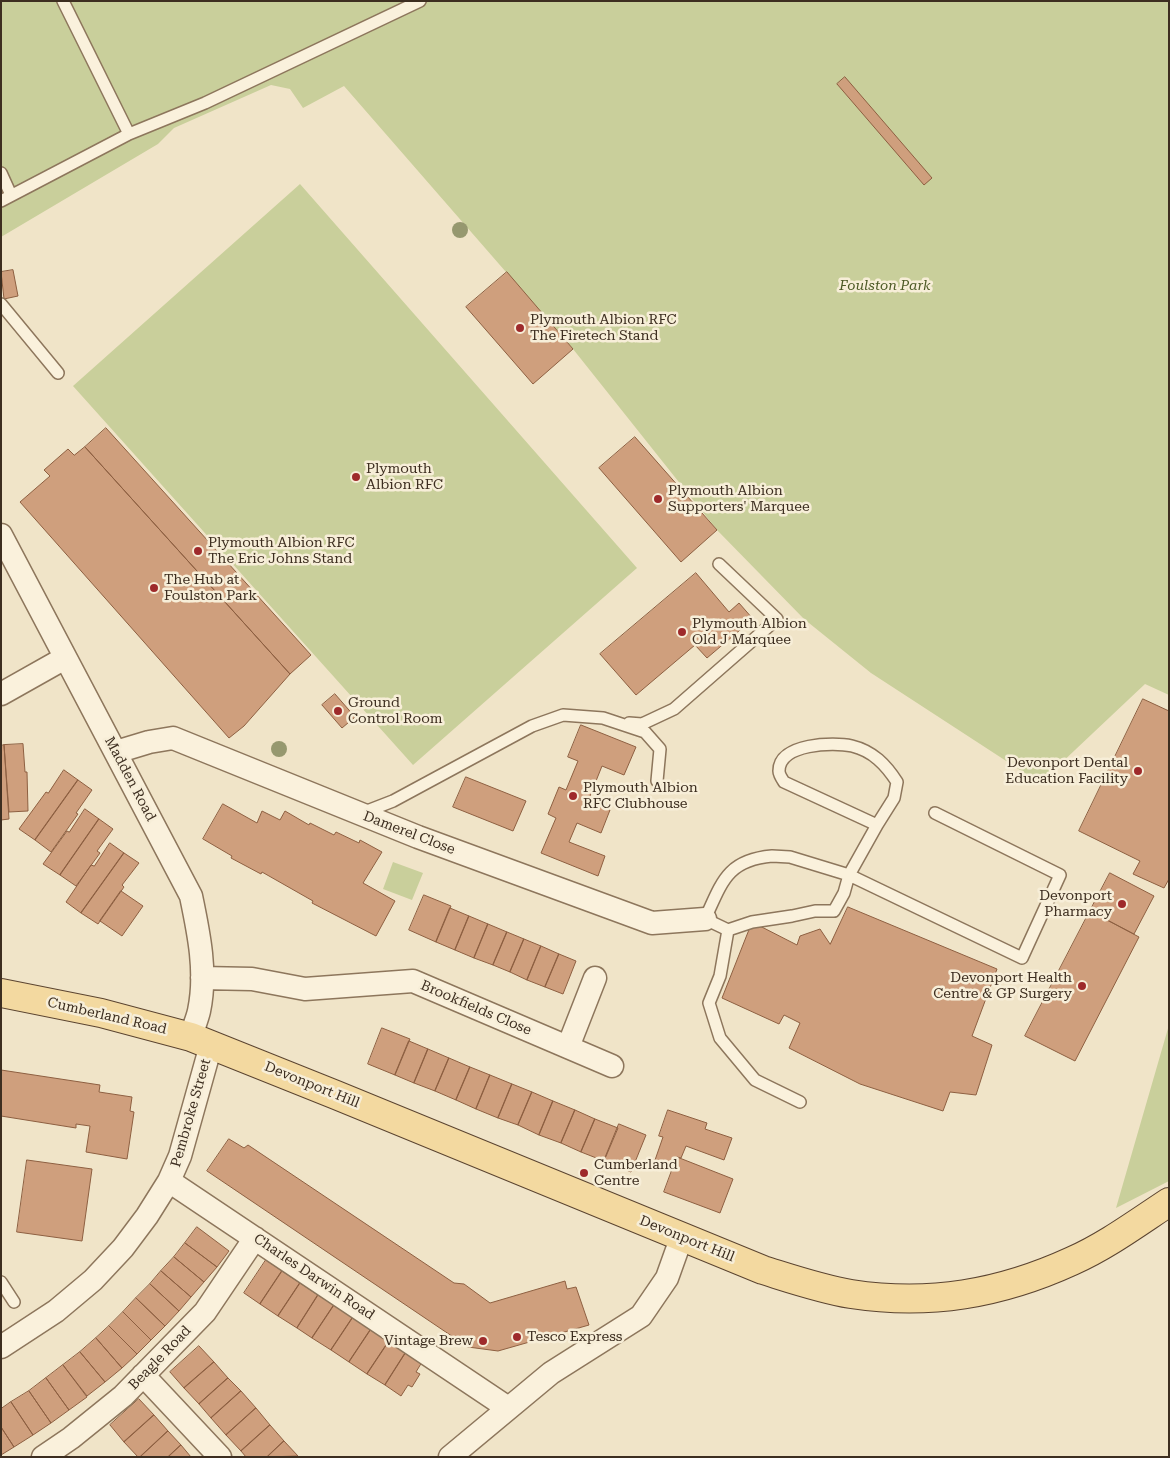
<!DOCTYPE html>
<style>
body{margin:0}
#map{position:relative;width:1170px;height:1458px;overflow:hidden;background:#f0e4c8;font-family:"Roboto Serif",serif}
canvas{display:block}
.frame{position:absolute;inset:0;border:2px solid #3d2e20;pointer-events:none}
</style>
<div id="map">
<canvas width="1170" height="1458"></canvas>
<div class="frame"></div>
</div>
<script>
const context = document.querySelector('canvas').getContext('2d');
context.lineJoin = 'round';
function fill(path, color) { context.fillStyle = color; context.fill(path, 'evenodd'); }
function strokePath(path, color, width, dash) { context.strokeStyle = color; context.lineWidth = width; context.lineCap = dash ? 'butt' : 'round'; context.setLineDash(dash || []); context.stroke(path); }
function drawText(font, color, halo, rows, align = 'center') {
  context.font = font + ' "Roboto Serif",serif'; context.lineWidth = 5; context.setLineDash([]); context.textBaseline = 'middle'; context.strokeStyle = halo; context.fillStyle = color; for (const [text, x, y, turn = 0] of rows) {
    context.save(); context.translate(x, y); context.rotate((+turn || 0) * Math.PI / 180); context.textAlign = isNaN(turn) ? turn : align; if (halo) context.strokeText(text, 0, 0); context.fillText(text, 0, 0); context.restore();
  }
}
const green = new Path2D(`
 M 1,1 L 1169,1 L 1169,695 L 1145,684 L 1040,783 L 871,673 L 804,619 L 717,530 L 573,349 L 344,86 L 303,108 L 290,89 L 271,85 L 174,128 L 158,144 L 1,237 Z
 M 300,184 L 637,568 L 413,765 L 73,386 Z
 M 393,862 L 423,873 L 412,900 L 383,889 Z
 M 1169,1025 L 1169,1181 L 1116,1208 Z`);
const building = new Path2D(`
 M 845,77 L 932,178 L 924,185 L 837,84 Z
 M 13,270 L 18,296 L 4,299 L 1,272 Z
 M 507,272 L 573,349 L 533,384 L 466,307 Z
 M 106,428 L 311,655 L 290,674 L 85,447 Z
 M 635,437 L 717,530 L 681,562 L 599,468 Z
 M 85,447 L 290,674 L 244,726 L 229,738 L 20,502 L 50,476 L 44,470 L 68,449 L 74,455 Z
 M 696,573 L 729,612 L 739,603 L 753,619 L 707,658 L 695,645 L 636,695 L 600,654 Z
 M 335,694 L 355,717 L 342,728 L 322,705 Z
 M 1143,699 L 1169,711 L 1169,879 L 1164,888 L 1133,874 L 1140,861 L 1079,831 Z
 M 581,725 L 636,747 L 624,775 L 602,766 L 588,801 L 610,810 L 601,833 L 577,823 L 569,842 L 605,856 L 598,876 L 541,853 L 556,818 L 548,814 L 559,787 L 566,790 L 578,761 L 568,757 Z
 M 23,744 L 25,772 L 27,772 L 28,811 L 9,812 L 4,745 Z
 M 4,745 L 9,819 L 1,820 L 1,746 Z
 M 64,770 L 78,780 L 35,840 L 19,829 L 46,792 L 48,793 Z
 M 466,777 L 526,801 L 513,831 L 453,807 Z
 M 78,780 L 92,790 L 76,813 L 78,814 L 51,852 L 35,840 Z
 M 223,804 L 257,823 L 262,811 L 280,820 L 285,811 L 309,825 L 310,823 L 334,835 L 336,832 L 359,843 L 360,840 L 382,852 L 363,883 L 395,901 L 376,936 L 312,903 L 313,901 L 262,872 L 261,874 L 231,858 L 232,856 L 203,839 Z
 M 85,809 L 99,819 L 60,875 L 43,864 L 67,831 L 69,832 Z
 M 99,819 L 113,829 L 97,851 L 100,853 L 76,886 L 60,875 Z
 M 110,843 L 124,853 L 81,913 L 66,902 L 91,865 L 94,866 Z
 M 124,853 L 139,863 L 122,885 L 124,887 L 98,924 L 81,913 Z
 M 1110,873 L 1154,896 L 1134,934 L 1090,911 Z
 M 121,891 L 143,906 L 122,936 L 100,921 Z
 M 424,895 L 451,906 L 436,942 L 409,930 Z
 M 848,907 L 997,969 L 972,1036 L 992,1045 L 976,1095 L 950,1092 L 943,1111 L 860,1084 L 789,1048 L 800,1023 L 784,1015 L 779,1024 L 722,998 L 752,922 L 797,945 L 800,936 L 820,929 L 830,944 Z
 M 450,908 L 469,916 L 455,950 L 436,942 Z
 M 1090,911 L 1139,937 L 1075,1061 L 1025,1036 Z
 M 469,916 L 488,924 L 474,958 L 455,950 Z
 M 488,924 L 507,932 L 493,965 L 474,958 Z
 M 507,932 L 524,939 L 510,972 L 493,965 Z
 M 524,939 L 541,946 L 527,980 L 510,972 Z
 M 541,946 L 559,954 L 545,987 L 527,980 Z
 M 559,954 L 576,961 L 563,994 L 545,987 Z
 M 382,1028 L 410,1039 L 395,1075 L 368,1064 Z
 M 409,1041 L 428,1049 L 414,1083 L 395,1075 Z
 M 428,1049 L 449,1058 L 435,1091 L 414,1083 Z
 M 449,1058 L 470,1067 L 456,1100 L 435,1091 Z
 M 470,1067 L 490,1075 L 476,1109 L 456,1100 Z
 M 1,1070 L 100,1085 L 99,1092 L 132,1097 L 130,1111 L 134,1112 L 127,1159 L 86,1152 L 90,1126 L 76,1124 L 76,1128 L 1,1116 Z
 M 490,1075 L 512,1084 L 498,1118 L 476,1109 Z
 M 512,1084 L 532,1092 L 518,1125 L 498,1118 Z
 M 532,1092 L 553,1101 L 539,1135 L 518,1125 Z
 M 553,1101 L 575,1110 L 561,1143 L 539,1135 Z
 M 575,1110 L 595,1119 L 581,1152 L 561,1143 Z
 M 668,1110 L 707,1123 L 705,1129 L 732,1138 L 724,1160 L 686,1146 L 681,1158 L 677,1157 L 672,1169 L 654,1163 L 663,1137 L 659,1136 Z
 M 595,1119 L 618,1128 L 604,1161 L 581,1152 Z
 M 619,1124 L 646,1135 L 631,1172 L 604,1161 Z
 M 229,1139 L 244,1148 L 248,1145 L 454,1283 L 464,1284 L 490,1303 L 565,1281 L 567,1289 L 576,1287 L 589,1325 L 498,1351 L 468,1347 L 207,1171 Z
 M 677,1157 L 733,1179 L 720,1213 L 664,1192 Z
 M 27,1160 L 92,1169 L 82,1241 L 17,1232 Z
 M 197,1227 L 229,1251 L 217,1267 L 185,1243 Z
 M 185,1243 L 217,1267 L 204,1282 L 174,1257 Z
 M 174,1257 L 204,1282 L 191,1297 L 161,1271 Z
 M 266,1260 L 282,1271 L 260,1304 L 244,1293 Z
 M 161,1271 L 191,1297 L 179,1311 L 150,1284 Z
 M 282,1271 L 300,1283 L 278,1316 L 260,1304 Z
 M 300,1283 L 318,1295 L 297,1328 L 278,1316 Z
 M 150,1284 L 179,1311 L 165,1326 L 136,1298 Z
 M 318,1295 L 334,1305 L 312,1338 L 297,1328 Z
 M 136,1298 L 165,1326 L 151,1340 L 123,1312 Z
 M 334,1305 L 353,1317 L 331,1350 L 312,1338 Z
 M 123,1312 L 151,1340 L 137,1354 L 109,1326 Z
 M 353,1317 L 371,1329 L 349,1362 L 331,1350 Z
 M 109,1326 L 137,1354 L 122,1368 L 96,1338 Z
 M 371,1329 L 389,1341 L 367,1374 L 349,1362 Z
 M 96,1338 L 122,1368 L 105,1382 L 80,1352 Z
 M 389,1341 L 406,1352 L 385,1385 L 367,1374 Z
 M 199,1346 L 214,1362 L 184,1388 L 170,1372 Z
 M 80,1352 L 105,1382 L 87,1396 L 63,1365 Z
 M 406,1352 L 422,1362 L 416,1372 L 420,1374 L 412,1387 L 408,1385 L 401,1396 L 385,1385 Z
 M 214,1362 L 228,1378 L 199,1404 L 184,1388 Z
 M 63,1365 L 87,1397 L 69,1410 L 46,1378 Z
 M 46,1378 L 69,1410 L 51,1423 L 29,1391 Z
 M 228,1378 L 241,1391 L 211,1418 L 199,1404 Z
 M 29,1391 L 51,1423 L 33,1435 L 11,1402 Z
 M 241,1391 L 256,1408 L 226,1435 L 211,1418 Z
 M 139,1399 L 154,1415 L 124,1442 L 110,1425 Z
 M 11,1402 L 33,1435 L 14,1447 L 1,1427 L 1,1409 Z
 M 256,1408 L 270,1425 L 241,1451 L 226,1435 Z
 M 154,1415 L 168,1431 L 140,1457 L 138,1457 L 124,1442 Z
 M 270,1425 L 284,1441 L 267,1457 L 246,1457 L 241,1451 Z
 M 1,1427 L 14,1447 L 1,1455 Z
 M 168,1431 L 181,1445 L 168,1457 L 140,1457 Z
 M 284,1441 L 298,1456 L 267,1457 Z
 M 181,1445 L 191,1457 L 168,1457 Z`);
const lane = new Path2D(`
 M 129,134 L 205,103 L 420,1
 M 1,173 L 11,195
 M 1,201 L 129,134 L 63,1
 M 1,304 L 58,373
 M 629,723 L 642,724 L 674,709 L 777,619 L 719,564
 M 362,813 L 393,801 L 532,726 L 563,715 L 603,718 L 645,732 L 660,749 L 657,781
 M 877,825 L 784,782 C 782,779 779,774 779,771 C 779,743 834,742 852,746 C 873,751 886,765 897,782 L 894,798 L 877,825 L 849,875 L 1022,958 L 1060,875 L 935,813
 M 772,856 L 790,857 L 849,875 L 844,893 L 834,911 L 815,911 L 792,916 L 752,922 L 728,930 L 705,919 C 722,882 727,860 772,856 Z
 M 728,930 L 720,976 L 709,1003 L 720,1038 L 755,1080 L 800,1102
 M 1,1282 L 14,1302`);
const street = new Path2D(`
 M 1,535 L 191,896 C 199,934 207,973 199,1011 C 197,1020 193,1028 191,1037
 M 1,694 L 65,658
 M 116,752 L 149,742 L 173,738 L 418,837 L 652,923 L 705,919
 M 202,978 L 252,979 L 305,989 L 413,981 L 612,1066
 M 568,1047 L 595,978
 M 169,1181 L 508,1408
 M 1,1347 L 56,1311 L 93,1280 L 123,1248 L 147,1216 L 169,1181 L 180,1156 L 211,1045
 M 143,1375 L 220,1457
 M 43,1457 L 71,1438 L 123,1396 L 205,1312 L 255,1238
 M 450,1457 L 551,1373 L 641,1316 L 667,1278 L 682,1236`);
const primary = new Path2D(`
 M 1,993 L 101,1013 L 191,1037 L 336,1095 L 763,1270 C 792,1279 821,1289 851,1294 C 929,1306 1000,1294 1072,1261 C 1106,1246 1137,1223 1169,1202`);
const trees = [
 [460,230],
 [279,749]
];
const markers = [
 [520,328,5,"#9e2a2b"],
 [356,477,5,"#9e2a2b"],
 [658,499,5,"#9e2a2b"],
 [198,551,5,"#9e2a2b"],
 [154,588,5,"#9e2a2b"],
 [682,632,5,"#9e2a2b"],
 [338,711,5,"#9e2a2b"],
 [1138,771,5,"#9e2a2b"],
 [573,796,5,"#9e2a2b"],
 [1122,904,5,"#9e2a2b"],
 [1082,986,5,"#9e2a2b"],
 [584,1173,5,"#9e2a2b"],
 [517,1337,5,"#9e2a2b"],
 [483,1341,5,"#9e2a2b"]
];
const parkNames = [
 ["Foulston Park",885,286]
];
const poiNames = [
 ["Plymouth Albion RFC",530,320],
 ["The Firetech Stand",530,336],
 ["Plymouth",366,469],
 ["Albion RFC",366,485],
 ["Plymouth Albion",668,491],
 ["Supporters' Marquee",668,507],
 ["Plymouth Albion RFC",208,543],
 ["The Eric Johns Stand",208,559],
 ["The Hub at",164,580],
 ["Foulston Park",164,596],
 ["Plymouth Albion",692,624],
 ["Old J Marquee",692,640],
 ["Ground",348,703],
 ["Control Room",348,719],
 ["Devonport Dental",1128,763,"right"],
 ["Education Facility",1128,779,"right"],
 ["Plymouth Albion",583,788],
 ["RFC Clubhouse",583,804],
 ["Devonport",1112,896,"right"],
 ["Pharmacy",1112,912,"right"],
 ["Devonport Health",1072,978,"right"],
 ["Centre & GP Surgery",1072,994,"right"],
 ["Cumberland",594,1165],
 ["Centre",594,1181],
 ["Tesco Express",527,1337],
 ["Vintage Brew",473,1341,"right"]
];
const streetNames = [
 ["Madden Road",130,779,62],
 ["Damerel Close",409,833,21],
 ["Brookfields Close",476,1008,23],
 ["Cumberland Road",107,1016,13],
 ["Devonport Hill",312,1085,22],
 ["Pembroke Street",191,1113,-74],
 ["Devonport Hill",687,1239,22],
 ["Charles Darwin Road",314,1277,34],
 ["Beagle Road",160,1358,-46]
];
fill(green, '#c9cf9b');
fill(building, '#cf9f7d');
strokePath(building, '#8d5f41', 1);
strokePath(lane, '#8d765c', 14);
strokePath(street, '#8d765c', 25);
strokePath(primary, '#5b4430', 30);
strokePath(lane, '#faf1dc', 11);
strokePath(street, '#faf1dc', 22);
strokePath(primary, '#f3d9a0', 28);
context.fillStyle = '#96986f';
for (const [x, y] of trees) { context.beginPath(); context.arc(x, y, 8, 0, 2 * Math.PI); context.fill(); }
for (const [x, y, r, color] of markers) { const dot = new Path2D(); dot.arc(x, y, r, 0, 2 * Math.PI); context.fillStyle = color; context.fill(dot); strokePath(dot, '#f7eed8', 2); }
drawText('italic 14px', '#4d5a26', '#f7eed8', parkNames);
drawText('14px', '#3d2e20', '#f7eed8', poiNames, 'left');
drawText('14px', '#3d2e20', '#f7eed8', streetNames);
</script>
